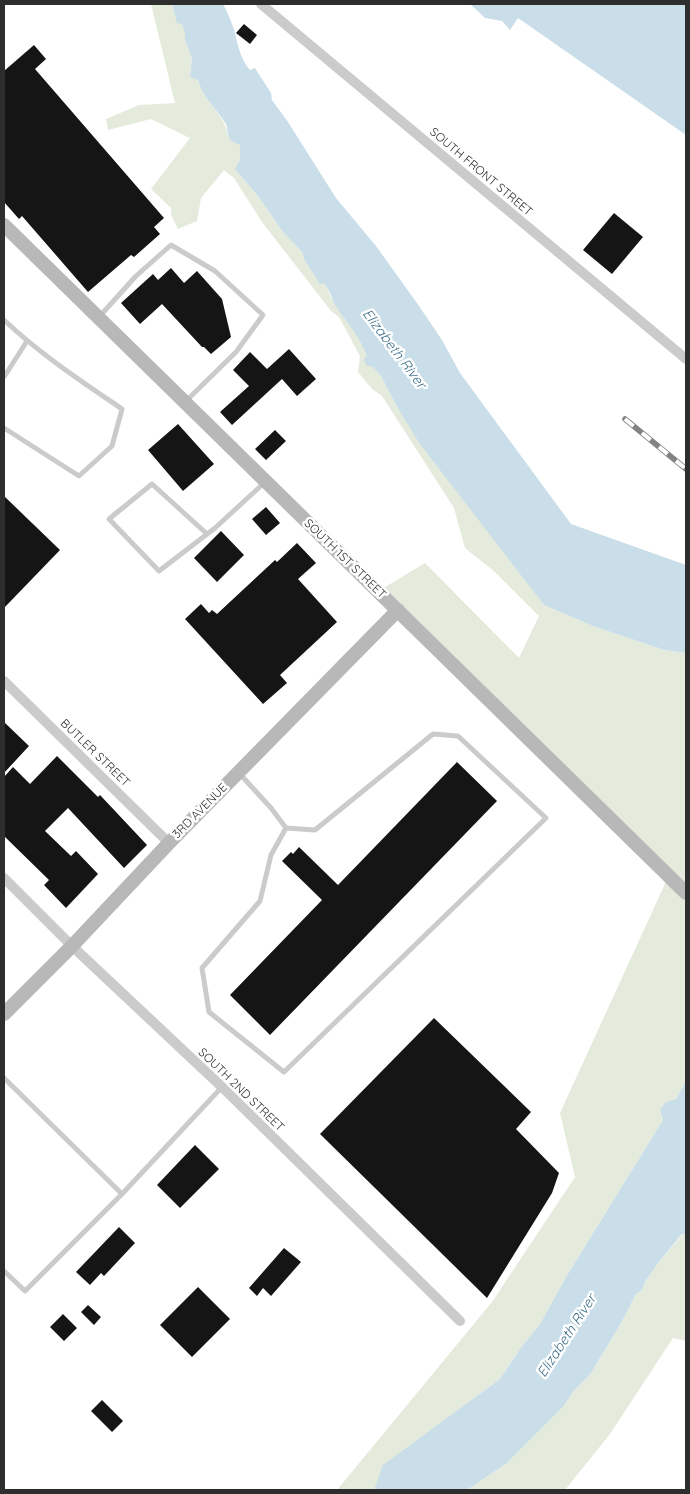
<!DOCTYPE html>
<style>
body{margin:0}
#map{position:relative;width:690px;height:1494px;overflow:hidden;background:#fff;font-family:Quicksand,sans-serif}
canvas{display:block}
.frame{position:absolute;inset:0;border:5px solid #2e2e2e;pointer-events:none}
</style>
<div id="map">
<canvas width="690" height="1494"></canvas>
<div class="frame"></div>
</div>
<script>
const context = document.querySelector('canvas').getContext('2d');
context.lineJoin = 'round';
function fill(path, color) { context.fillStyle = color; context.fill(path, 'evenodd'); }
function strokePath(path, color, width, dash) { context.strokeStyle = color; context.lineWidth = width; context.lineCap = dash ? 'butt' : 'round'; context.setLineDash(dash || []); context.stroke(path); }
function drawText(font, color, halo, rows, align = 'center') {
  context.font = font + ' Quicksand,sans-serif'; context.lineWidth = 5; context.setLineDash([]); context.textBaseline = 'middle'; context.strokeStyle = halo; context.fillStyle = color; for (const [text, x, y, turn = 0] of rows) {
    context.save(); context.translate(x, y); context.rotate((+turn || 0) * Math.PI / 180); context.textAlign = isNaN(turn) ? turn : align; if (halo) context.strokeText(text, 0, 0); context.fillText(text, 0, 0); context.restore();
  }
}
const green = new Path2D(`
 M 151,4 L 172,4 L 177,22 L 182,23 L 185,33 L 185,40 L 192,59 L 190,76 L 198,80 C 203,102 225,113 228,136 L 240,145 L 240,160 L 236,170 L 258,196 L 283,232 L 303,253 L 324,282 L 327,287 L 330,296 L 362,343 L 367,356 L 373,367 L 381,376 L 397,407 L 544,605 L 593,626 L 664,650 L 686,653 L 686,1081 L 676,1099 L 660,1110 L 663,1120 L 566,1277 L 540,1324 L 520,1349 L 500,1379 L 384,1465 L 374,1490 L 337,1490 L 492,1302 L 575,1177 L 560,1113 L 669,875 L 382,589 L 425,563 L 519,658 L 539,616 L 495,572 L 465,548 L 454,508 L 382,396 L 372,389 L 358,372 L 360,356 L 339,317 L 331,311 L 262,222 L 234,178 L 224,170 L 201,198 L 197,221 L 178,229 L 171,215 L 171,208 L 151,189 L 190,138 L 151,119 L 108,130 L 106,119 L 139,105 L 175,103 Z
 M 683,1234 L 686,1235 L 686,1341 L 673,1338 L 610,1434 L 565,1490 L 467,1490 L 507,1463 L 563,1407 L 573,1392 L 591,1373 L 598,1362 L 620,1325 L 636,1294 L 642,1290 L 646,1280 L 659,1262 Z`);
const water = new Path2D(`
 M 172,4 L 223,4 C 228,13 232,23 235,33 C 238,46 241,60 250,70 L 255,68 L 271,93 L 272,100 L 288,122 L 336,198 L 376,246 L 417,303 L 442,340 L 460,373 L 571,524 L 686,565 L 686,653 L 664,650 L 593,626 L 544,605 L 420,444 L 397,407 L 381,376 L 373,367 L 366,365 L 364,359 L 367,356 C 360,337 348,324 337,308 C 332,300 330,290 324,283 L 320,284 L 304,259 L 303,253 L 283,232 L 258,196 L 235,169 L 240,160 L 240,145 C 236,143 232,142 230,139 C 227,135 228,129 226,124 C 217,109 202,97 198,80 L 190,77 L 192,59 L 185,40 L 185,33 L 182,24 L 177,23 Z
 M 470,4 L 686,4 L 686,135 L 518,18 L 510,30 L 502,21 L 485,18 Z
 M 686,1081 L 686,1235 L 682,1234 L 659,1262 L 646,1280 L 642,1290 L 636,1294 L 620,1325 L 591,1373 L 573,1392 L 563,1407 L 507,1463 L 467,1490 L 374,1490 L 383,1465 L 500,1379 L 520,1349 L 540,1324 L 566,1277 L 663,1120 L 660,1110 L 665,1103 L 676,1099 Z`);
const building = new Path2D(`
 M 244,24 L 257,35 L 250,44 L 236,33 Z
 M 34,45 L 46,59 L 35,69 L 164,218 L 154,227 L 160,234 L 134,257 L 131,255 L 88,292 L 22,216 L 19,219 L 4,202 L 4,71 Z
 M 614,213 L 643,237 L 612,274 L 583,250 Z
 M 171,268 L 184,283 L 197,271 L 222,299 L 231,337 L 211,354 L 204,347 L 202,347 L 162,304 L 140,324 L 121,303 L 153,274 L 158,280 Z
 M 289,349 L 316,379 L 297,396 L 282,379 L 232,425 L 220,412 L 249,386 L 233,370 L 250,352 L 267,369 Z
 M 178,424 L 214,464 L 183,491 L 148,450 Z
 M 275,430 L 286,441 L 266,460 L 255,449 Z
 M 4,496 L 60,550 L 4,608 Z
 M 266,507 L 280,523 L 266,535 L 252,519 Z
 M 221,531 L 244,555 L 217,582 L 194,558 Z
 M 297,543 L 316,563 L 298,579 L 337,622 L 280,675 L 287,683 L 263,704 L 185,619 L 201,604 L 209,613 L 212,610 L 217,614 L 275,560 L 277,562 Z
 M 4,722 L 29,746 L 4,773 Z
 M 57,756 L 98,797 L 100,795 L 147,845 L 124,868 L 68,808 L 45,831 L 71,856 L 76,851 L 98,874 L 66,908 L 44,885 L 49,880 L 4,836 L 4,777 L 13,767 L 30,784 Z
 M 457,762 L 497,801 L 270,1035 L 230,995 L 322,900 L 282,861 L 291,852 L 293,854 L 299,847 L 338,885 Z
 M 434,1018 L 531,1112 L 516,1129 L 559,1173 L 552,1193 L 487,1298 L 320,1134 Z
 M 195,1145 L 219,1169 L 180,1208 L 157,1185 Z
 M 119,1227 L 135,1243 L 104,1276 L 101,1273 L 90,1285 L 76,1272 Z
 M 284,1248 L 301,1262 L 271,1296 L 263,1288 L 257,1296 L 249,1288 Z
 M 198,1287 L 230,1319 L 192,1357 L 160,1325 Z
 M 88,1305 L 101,1317 L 94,1325 L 81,1312 Z
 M 63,1314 L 77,1328 L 64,1341 L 50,1327 Z
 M 102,1400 L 123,1421 L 112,1432 L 91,1411 Z`);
const lane = new Path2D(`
 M 99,317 L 136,276 L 171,245 L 215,271 L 263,315 L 236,352 L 186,401
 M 4,320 C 40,354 81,381 122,409 L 112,446 L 79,476 L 4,428
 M 4,377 L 27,341
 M 207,534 L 152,484 L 109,519 L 159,571 L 215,528 L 264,483
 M 239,773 L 271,808 L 286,828 L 271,855 L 260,901 L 202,968 L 209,1012 L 284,1072 L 546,818 L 458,736 L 433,734 L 315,830 L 286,828
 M 4,1078 L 122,1194
 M 4,1271 L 25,1291 L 122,1194 L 222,1087`);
const street = new Path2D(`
 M 261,4 L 686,359
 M 4,681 L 169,843
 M 4,878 L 72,946 L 222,1087 L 460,1321`);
const secondary = new Path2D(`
 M 4,225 L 686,893
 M 4,1014 L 72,946 L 169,843 L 398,610`);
const rail = new Path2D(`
 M 625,419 L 686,469`);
const streetNames = [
 ["SOUTH FRONT STREET",481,172,40],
 ["SOUTH 1ST STREET",345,559,44],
 ["BUTLER STREET",95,753,44],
 ["3RD AVENUE",200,811,-45],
 ["SOUTH 2ND STREET",241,1090,44]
];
const waterNames = [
 ["Elizabeth River",394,349,53],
 ["Elizabeth River",567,1336,-57]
];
fill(green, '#e4eadc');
fill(water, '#c9dee9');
fill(building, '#151515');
strokePath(lane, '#cbcbcb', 5);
strokePath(street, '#cbcbcb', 10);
strokePath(secondary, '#b8b8b8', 14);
strokePath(rail, '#838383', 5.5);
strokePath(rail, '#fff', 4, [11]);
drawText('12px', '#2e2e2e', '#fff', streetNames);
drawText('italic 14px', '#40718b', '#fff', waterNames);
</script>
